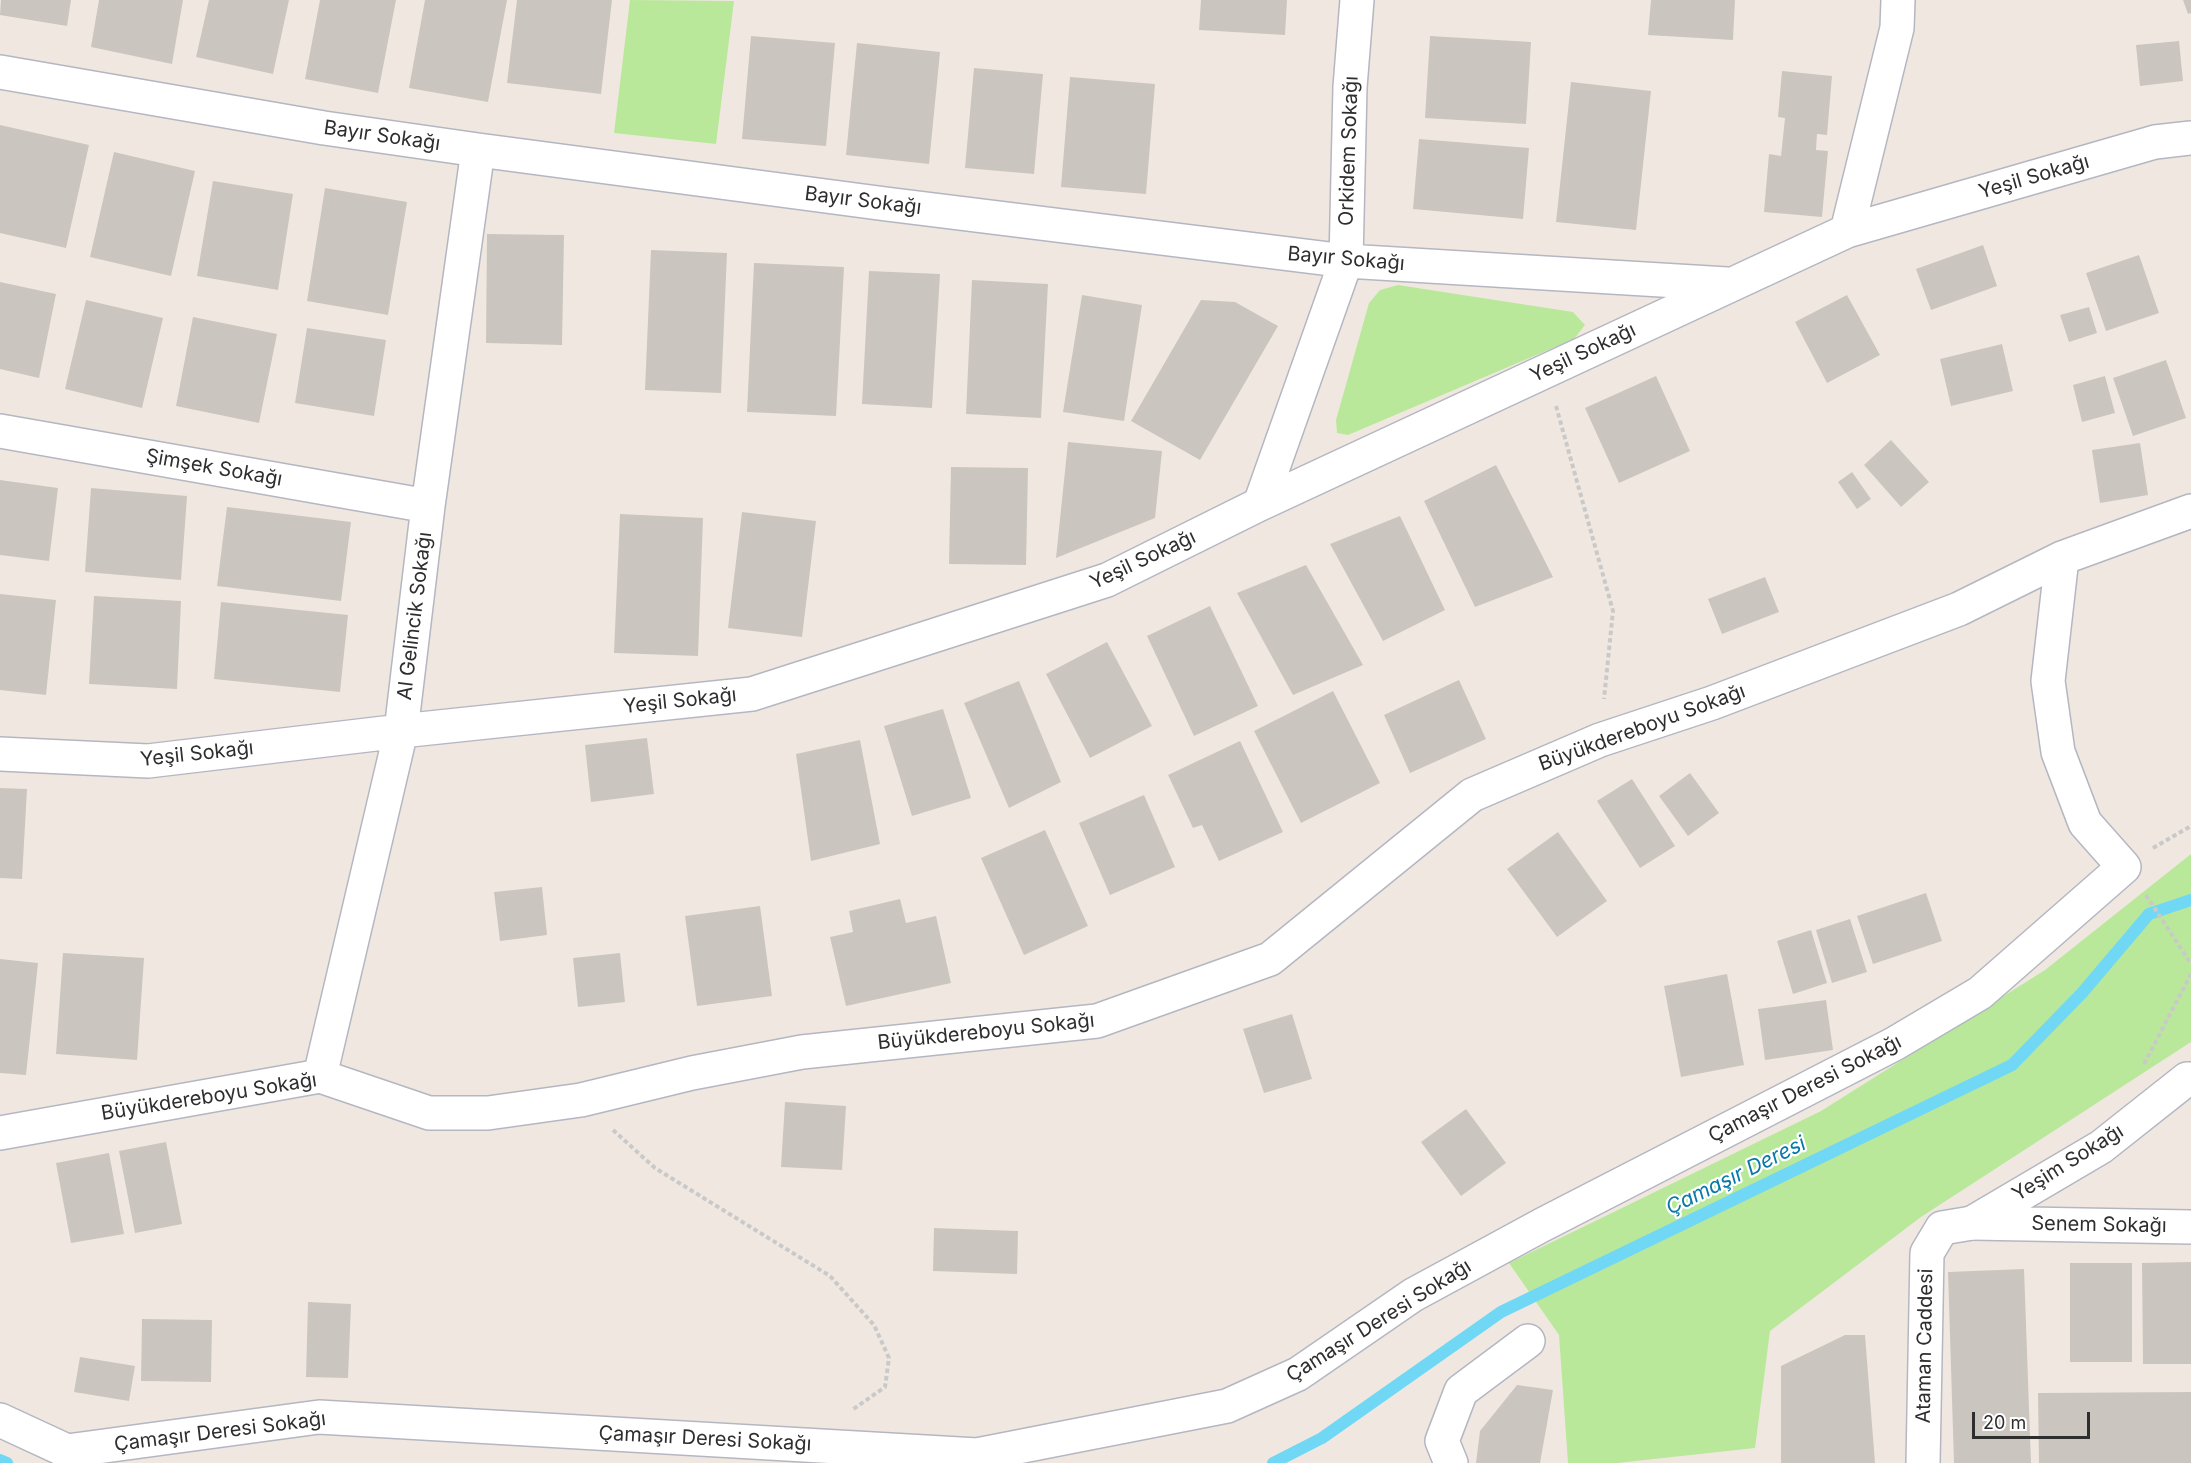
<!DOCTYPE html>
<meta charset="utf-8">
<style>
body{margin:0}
#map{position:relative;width:2191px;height:1463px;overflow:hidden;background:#f0e8e0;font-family:Inter,sans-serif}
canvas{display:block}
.scale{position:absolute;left:1972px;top:1412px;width:118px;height:27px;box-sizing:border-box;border:3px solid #2e2e2e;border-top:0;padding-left:8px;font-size:18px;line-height:21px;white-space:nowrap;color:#2e2e2e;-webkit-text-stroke:4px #fff;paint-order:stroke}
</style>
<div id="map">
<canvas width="2191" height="1463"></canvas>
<div class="scale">20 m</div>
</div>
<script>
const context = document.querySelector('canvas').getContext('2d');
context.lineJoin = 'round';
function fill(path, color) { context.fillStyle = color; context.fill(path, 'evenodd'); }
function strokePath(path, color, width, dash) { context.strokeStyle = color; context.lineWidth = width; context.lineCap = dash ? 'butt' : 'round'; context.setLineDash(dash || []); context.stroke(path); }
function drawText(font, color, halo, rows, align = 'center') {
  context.font = font + ' Inter,sans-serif'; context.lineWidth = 4.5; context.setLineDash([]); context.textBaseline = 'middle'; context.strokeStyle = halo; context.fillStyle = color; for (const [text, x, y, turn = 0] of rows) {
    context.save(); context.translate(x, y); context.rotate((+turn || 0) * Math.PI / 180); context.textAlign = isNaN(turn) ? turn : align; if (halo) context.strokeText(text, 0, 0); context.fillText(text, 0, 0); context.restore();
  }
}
const green = new Path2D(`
 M 630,0 L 734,1 L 716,144 L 614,133 Z
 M 1398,285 L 1573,312 L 1585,325 L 1574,339 L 1348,435 L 1337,433 L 1336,420 L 1369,303 L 1380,290 Z
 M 2191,854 L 2191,1042 L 1921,1217 L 1770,1331 L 1755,1448 L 1617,1463 L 1568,1463 L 1559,1335 L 1509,1263 L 1821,1111 L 2045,970 Z`);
const stream = new Path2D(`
 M 0,1460 L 7,1463
 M 1273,1463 L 1322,1438 L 1501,1312 L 2012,1065 L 2082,993 L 2149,914 L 2191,900`);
const building = new Path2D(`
 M 1,0 L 71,0 L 67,26 L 0,15 Z
 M 99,0 L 183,0 L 172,64 L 91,47 Z
 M 209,0 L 289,0 L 273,74 L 196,57 Z
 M 320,0 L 396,0 L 378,93 L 305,79 Z
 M 425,0 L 507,0 L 488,102 L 409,88 Z
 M 517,0 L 612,0 L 601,94 L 507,83 Z
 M 1201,0 L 1287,0 L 1285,35 L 1199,30 Z
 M 1651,0 L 1735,0 L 1733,40 L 1648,35 Z
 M 2183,0 L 2191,0 L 2191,13 L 2188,14 Z
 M 751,36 L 835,43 L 826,146 L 742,139 Z
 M 1430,36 L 1531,42 L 1526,124 L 1425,118 Z
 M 2179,41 L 2183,81 L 2140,86 L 2136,45 Z
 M 857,43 L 940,52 L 929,164 L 846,155 Z
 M 974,68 L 1043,74 L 1034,174 L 965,168 Z
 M 1782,71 L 1832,76 L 1827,135 L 1817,134 L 1816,150 L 1828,151 L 1822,217 L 1764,212 L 1769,154 L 1781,156 L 1785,118 L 1778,117 Z
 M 1070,77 L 1155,84 L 1146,194 L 1061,187 Z
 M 1571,82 L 1651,91 L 1636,230 L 1556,222 Z
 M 0,125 L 89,145 L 66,248 L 0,233 Z
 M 1419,139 L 1529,148 L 1523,219 L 1413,209 Z
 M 114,152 L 195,171 L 171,276 L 90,257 Z
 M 213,181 L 293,194 L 278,290 L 197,276 Z
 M 325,188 L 407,202 L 388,315 L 307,301 Z
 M 487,234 L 564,235 L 562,345 L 486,343 Z
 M 1983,245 L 1997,286 L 1931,310 L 1916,269 Z
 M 651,250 L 727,253 L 721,393 L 645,390 Z
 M 2139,255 L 2159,313 L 2106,331 L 2086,273 Z
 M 754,263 L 844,267 L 836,416 L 747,412 Z
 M 869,271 L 940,274 L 932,408 L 862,404 Z
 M 972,280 L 1048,284 L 1041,418 L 966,414 Z
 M 0,282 L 56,294 L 39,378 L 0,369 Z
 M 1082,295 L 1142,305 L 1124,421 L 1063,412 Z
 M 1847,295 L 1880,355 L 1827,383 L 1795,322 Z
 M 86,300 L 163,318 L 142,408 L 65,389 Z
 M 1201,300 L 1235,302 L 1278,326 L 1200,460 L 1131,421 Z
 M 2089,307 L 2097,333 L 2069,342 L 2060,315 Z
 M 193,317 L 277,334 L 259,423 L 176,406 Z
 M 307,328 L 386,340 L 374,416 L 295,403 Z
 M 2002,344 L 2013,391 L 1951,406 L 1940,359 Z
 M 2166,360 L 2186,418 L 2133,436 L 2113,378 Z
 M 1656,376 L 1690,451 L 1619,483 L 1585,408 Z
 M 2105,376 L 2115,413 L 2082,422 L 2073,385 Z
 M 1891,440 L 1929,482 L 1901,507 L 1864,465 Z
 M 1068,442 L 1162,451 L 1155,518 L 1056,558 Z
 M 2140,443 L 2148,495 L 2100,503 L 2092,450 Z
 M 1496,465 L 1553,577 L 1475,607 L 1424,501 Z
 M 951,467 L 1028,468 L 1026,565 L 949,564 Z
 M 1852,472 L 1871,499 L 1857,509 L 1838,482 Z
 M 0,480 L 58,488 L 49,561 L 0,555 Z
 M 91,488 L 187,496 L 181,580 L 85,572 Z
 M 227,507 L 351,522 L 341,601 L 217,586 Z
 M 742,512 L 816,521 L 802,637 L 728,628 Z
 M 620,514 L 703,518 L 698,656 L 614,653 Z
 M 1400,516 L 1445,610 L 1383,641 L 1330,544 Z
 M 1306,565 L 1363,665 L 1293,695 L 1237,593 Z
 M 1765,577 L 1779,612 L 1722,634 L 1708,599 Z
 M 0,594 L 56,600 L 46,695 L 0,690 Z
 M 94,596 L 181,601 L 177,689 L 89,684 Z
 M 221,602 L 348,615 L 340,692 L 214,679 Z
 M 1210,606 L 1258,706 L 1194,736 L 1147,636 Z
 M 1107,642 L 1152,726 L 1090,758 L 1046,674 Z
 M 1459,680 L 1486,739 L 1410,773 L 1384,715 Z
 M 1019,681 L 1061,782 L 1009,808 L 964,703 Z
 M 1333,691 L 1380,783 L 1301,823 L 1254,731 Z
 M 943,709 L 971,798 L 912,816 L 884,726 Z
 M 647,738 L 654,794 L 591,802 L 585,745 Z
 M 860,740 L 880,844 L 811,861 L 796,754 Z
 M 1240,741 L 1283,832 L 1219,861 L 1202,825 L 1193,828 L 1168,775 Z
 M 1690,773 L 1719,813 L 1688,836 L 1659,796 Z
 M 1632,779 L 1675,846 L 1640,868 L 1597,801 Z
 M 0,788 L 27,789 L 22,879 L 0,878 Z
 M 1144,795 L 1175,867 L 1110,895 L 1079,823 Z
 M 1045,830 L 1088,926 L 1024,955 L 981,858 Z
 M 1558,832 L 1607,901 L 1557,937 L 1507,869 Z
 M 542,887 L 547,935 L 500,941 L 494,892 Z
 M 1926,893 L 1942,941 L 1873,964 L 1857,916 Z
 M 900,899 L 906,923 L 936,916 L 951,983 L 846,1006 L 830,937 L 853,932 L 849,911 Z
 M 760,906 L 772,996 L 697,1006 L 685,916 Z
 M 1850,919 L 1867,972 L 1832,983 L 1816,930 Z
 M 1811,930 L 1827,983 L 1793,994 L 1777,941 Z
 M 63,953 L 144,958 L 137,1060 L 56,1054 Z
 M 620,953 L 625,1002 L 578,1007 L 573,958 Z
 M 0,959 L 38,963 L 26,1075 L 0,1073 Z
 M 1727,974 L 1744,1065 L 1681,1077 L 1664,986 Z
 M 1826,1000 L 1833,1050 L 1765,1060 L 1758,1009 Z
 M 1292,1014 L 1312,1079 L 1264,1093 L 1243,1029 Z
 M 785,1102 L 846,1106 L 842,1170 L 781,1167 Z
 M 1466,1109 L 1506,1163 L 1461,1196 L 1421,1142 Z
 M 166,1142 L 182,1224 L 135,1233 L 119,1151 Z
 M 109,1153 L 124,1234 L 71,1243 L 56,1163 Z
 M 934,1228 L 1018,1231 L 1017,1274 L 933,1271 Z
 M 2191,1262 L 2191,1364 L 2143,1364 L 2142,1263 Z
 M 2070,1263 L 2132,1263 L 2132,1362 L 2070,1362 Z
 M 2024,1269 L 2031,1463 L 1954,1463 L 1948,1272 Z
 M 308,1302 L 351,1304 L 348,1378 L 306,1377 Z
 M 142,1319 L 212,1320 L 211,1382 L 141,1381 Z
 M 1845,1335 L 1865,1335 L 1875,1463 L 1781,1463 L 1781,1366 Z
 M 80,1357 L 135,1366 L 129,1401 L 74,1392 Z
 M 1517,1385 L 1553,1390 L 1540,1463 L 1476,1463 L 1480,1431 Z
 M 2191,1392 L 2191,1463 L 2039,1463 L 2038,1393 Z`);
const path = new Path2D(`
 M 1556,406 L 1613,611 L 1604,699
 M 2153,848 L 2191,826
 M 2146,895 L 2191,964
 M 2144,1064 L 2191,974
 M 613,1130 L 655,1168 L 830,1276 L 874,1325 L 889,1358 L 885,1387 L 852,1410`);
const street = new Path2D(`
 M 0,72 L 324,128 L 478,150 L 886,204 L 1346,261 L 1727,284
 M 1847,231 L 1897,28 L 1898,0
 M 0,431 L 428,506
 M 1260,504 L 1346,261 L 1350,87 L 1357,0
 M 0,754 L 148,761 L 401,731 L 752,694 L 1107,580 L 1260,504 L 1847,231 L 2155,142 L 2191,138
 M 320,1076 L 401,731 L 428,506 L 478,150
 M 0,1133 L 320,1076 L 429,1113 L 488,1113 L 581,1100 L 692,1073 L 802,1052 L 1097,1021 L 1270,959 L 1472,795 L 1600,740 L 1712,703 L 1959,609 L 2062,558 L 2191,511
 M 1972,1223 L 2101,1147 L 2187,1079 L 2191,1079
 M 1972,1223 L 2191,1227
 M 0,1420 L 67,1451 L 319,1417 L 977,1455 L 1227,1406 L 1298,1374 L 1413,1295 L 1542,1225 L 1894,1044 L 1980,993 L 2124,867 L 2085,823 L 2058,752 L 2048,681 L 2062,558
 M 1451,1463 L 1442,1441 L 1461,1391 L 1528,1341`);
const secondary = new Path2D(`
 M 1923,1463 L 1927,1253 L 1942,1228 L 1972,1223`);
const streetNames = [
 ["Bayır Sokağı",382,136,8],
 ["Orkidem Sokağı",1349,151,-88],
 ["Yeşil Sokağı",2034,177,-16],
 ["Bayır Sokağı",863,201,7],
 ["Bayır Sokağı",1346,259,5],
 ["Yeşil Sokağı",1583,353,-25],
 ["Şimşek Sokağı",214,468,10],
 ["Yeşil Sokağı",1143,560,-25],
 ["Al Gelincik Sokağı",415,616,-83],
 ["Yeşil Sokağı",680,701,-6],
 ["Büyükdereboyu Sokağı",1642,728,-20],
 ["Yeşil Sokağı",197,754,-6],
 ["Büyükdereboyu Sokağı",986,1032,-6],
 ["Çamaşır Deresi Sokağı",1805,1089,-27],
 ["Büyükdereboyu Sokağı",209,1097,-9],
 ["Yeşim Sokağı",2068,1163,-32],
 ["Senem Sokağı",2099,1225,1],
 ["Çamaşır Deresi Sokağı",1379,1321,-32],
 ["Ataman Caddesi",1925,1346,-89],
 ["Çamaşır Deresi Sokağı",220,1432,-7],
 ["Çamaşır Deresi Sokağı",705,1439,3]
];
const waterNames = [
 ["Çamaşır Deresi",1736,1176,-26]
];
fill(green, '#b9e89b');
strokePath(stream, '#70d7f5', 12);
fill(building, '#cbc5c0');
strokePath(street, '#b4b7c2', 36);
strokePath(secondary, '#b4b7c2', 36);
strokePath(path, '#c9c9c9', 4, [4.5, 3]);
strokePath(street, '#fff', 33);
strokePath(secondary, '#fff', 33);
drawText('20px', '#2e2e2e', '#fff', streetNames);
drawText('italic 21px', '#0778a9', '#fff', waterNames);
</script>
